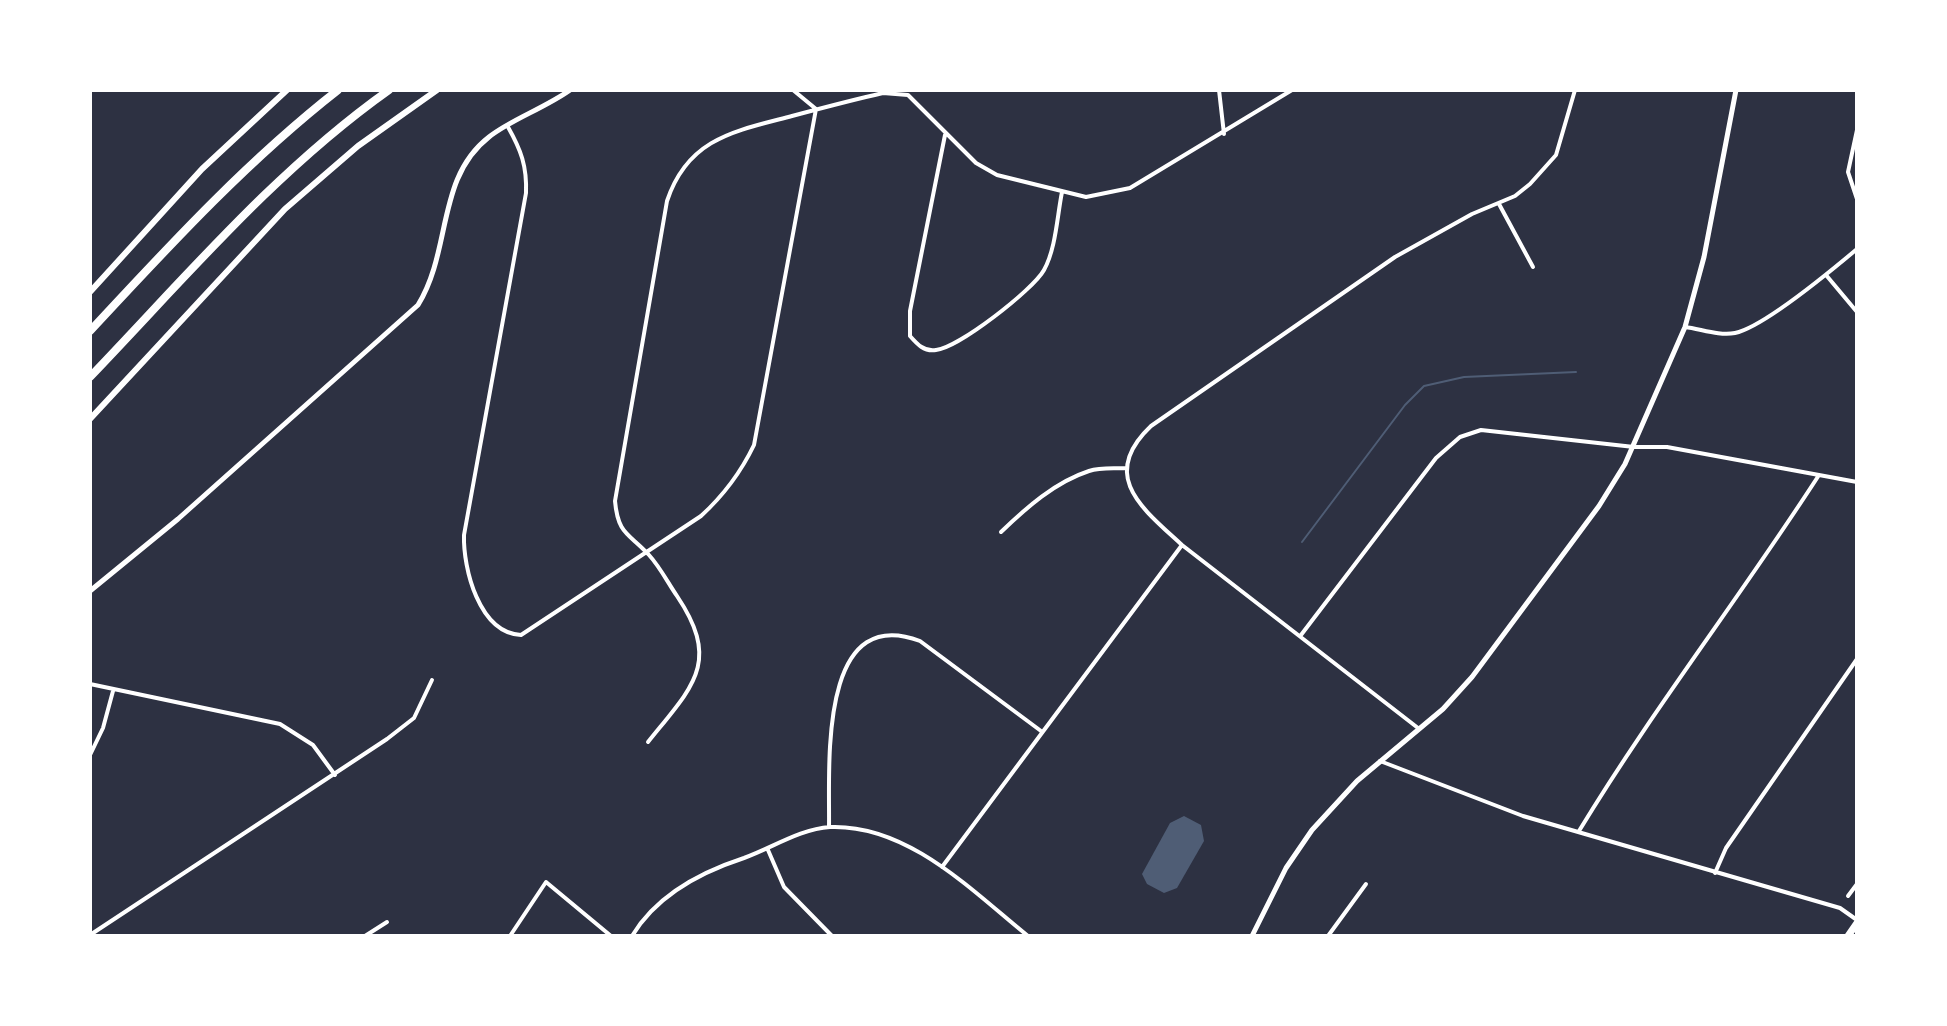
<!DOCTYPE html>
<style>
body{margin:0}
#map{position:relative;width:1947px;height:1026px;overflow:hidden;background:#2d3142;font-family:"Asap Condensed",sans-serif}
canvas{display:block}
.frame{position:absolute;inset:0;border:92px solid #fff;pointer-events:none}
</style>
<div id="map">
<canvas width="1947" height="1026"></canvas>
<div class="frame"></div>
</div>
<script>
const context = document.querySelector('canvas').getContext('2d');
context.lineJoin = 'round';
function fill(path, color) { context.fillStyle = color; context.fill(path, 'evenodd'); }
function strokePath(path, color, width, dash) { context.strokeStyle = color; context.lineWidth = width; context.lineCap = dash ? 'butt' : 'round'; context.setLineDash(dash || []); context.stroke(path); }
const water = new Path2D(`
 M 1184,816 L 1201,825 L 1204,841 L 1177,888 L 1164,893 L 1147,884 L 1142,874 L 1170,823 Z`);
const stream = new Path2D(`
 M 1302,542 L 1405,405 L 1424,386 L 1464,377 L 1576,372`);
const minor = new Path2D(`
 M 1219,90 L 1224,134
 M 508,127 C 521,150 527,166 526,193 L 464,535 C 463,568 479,633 521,635 L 701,516 C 724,495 741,472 754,445 L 816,109 L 793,90
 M 1857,130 L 1848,172 L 1857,199
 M 945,135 L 910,311 L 910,336 C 917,344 924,352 936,350 C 958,348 1033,290 1044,270 C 1056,248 1057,217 1062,192
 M 1499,204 L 1533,267
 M 1826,275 L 1857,312
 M 1685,327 C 1701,329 1719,336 1735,333 C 1764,327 1832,270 1857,249
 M 1001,532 C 1026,508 1055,482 1089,471 C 1101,467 1114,469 1126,468
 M 1301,635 L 1436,458 L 1460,437 L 1481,430 L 1634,447 L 1667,447 L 1857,482
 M 90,684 L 280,724 L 313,745 L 335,775
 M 1418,728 L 1182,545 C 1143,509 1098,476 1151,426 L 1395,257 L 1472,214 L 1515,196 L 1530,184 L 1556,155 L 1575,90
 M 648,742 C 692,687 722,663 677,596 C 668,583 660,567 649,555 C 629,533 618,535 615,501 L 667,201 C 688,138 735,131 792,116 C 822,108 852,100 883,93 L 908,95 L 976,163 L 997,175 L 1086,197 L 1130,188 L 1292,90
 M 90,755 L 103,728 L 113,691
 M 1380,761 L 1523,816 L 1840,908 L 1857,920
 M 829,827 C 830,769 817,602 920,641 L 1041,731
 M 1579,831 C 1653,709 1741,596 1819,475
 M 768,850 L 784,887 L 832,936
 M 942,867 L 1182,545
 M 1715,873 L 1726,848 L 1857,659
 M 1848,896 L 1857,884
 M 90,935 L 387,739 L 414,718 L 432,680
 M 365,936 L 387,922
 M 510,936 L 546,882 L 611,936
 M 632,936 C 656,896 701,872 744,858 C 772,848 800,829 830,827 C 908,824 972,891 1028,936
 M 1328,936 L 1366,884`);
const tertiary = new Path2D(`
 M 90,591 L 178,519 L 418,305 C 452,250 436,178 489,137 C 510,120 545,108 570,90
 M 1252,936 L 1286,868 L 1312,830 L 1357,781 L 1443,709 L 1472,677 L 1599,506 L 1625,464 L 1685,327 L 1704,257 L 1736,90`);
const secondary = new Path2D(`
 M 90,292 L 202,169 L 287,90
 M 90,419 L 285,209 L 358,146 L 437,90`);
const primary = new Path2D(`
 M 1848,936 L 1857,923`);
const motorway = new Path2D(`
 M 90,331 C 169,246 246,162 338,90
 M 90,377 C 186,277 275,171 389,90`);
fill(water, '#4f5d75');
strokePath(stream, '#4f5d75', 2);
strokePath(minor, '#fff', 4);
strokePath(tertiary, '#fff', 5);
strokePath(secondary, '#fff', 6);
strokePath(primary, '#fff', 7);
strokePath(motorway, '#fff', 8);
</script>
